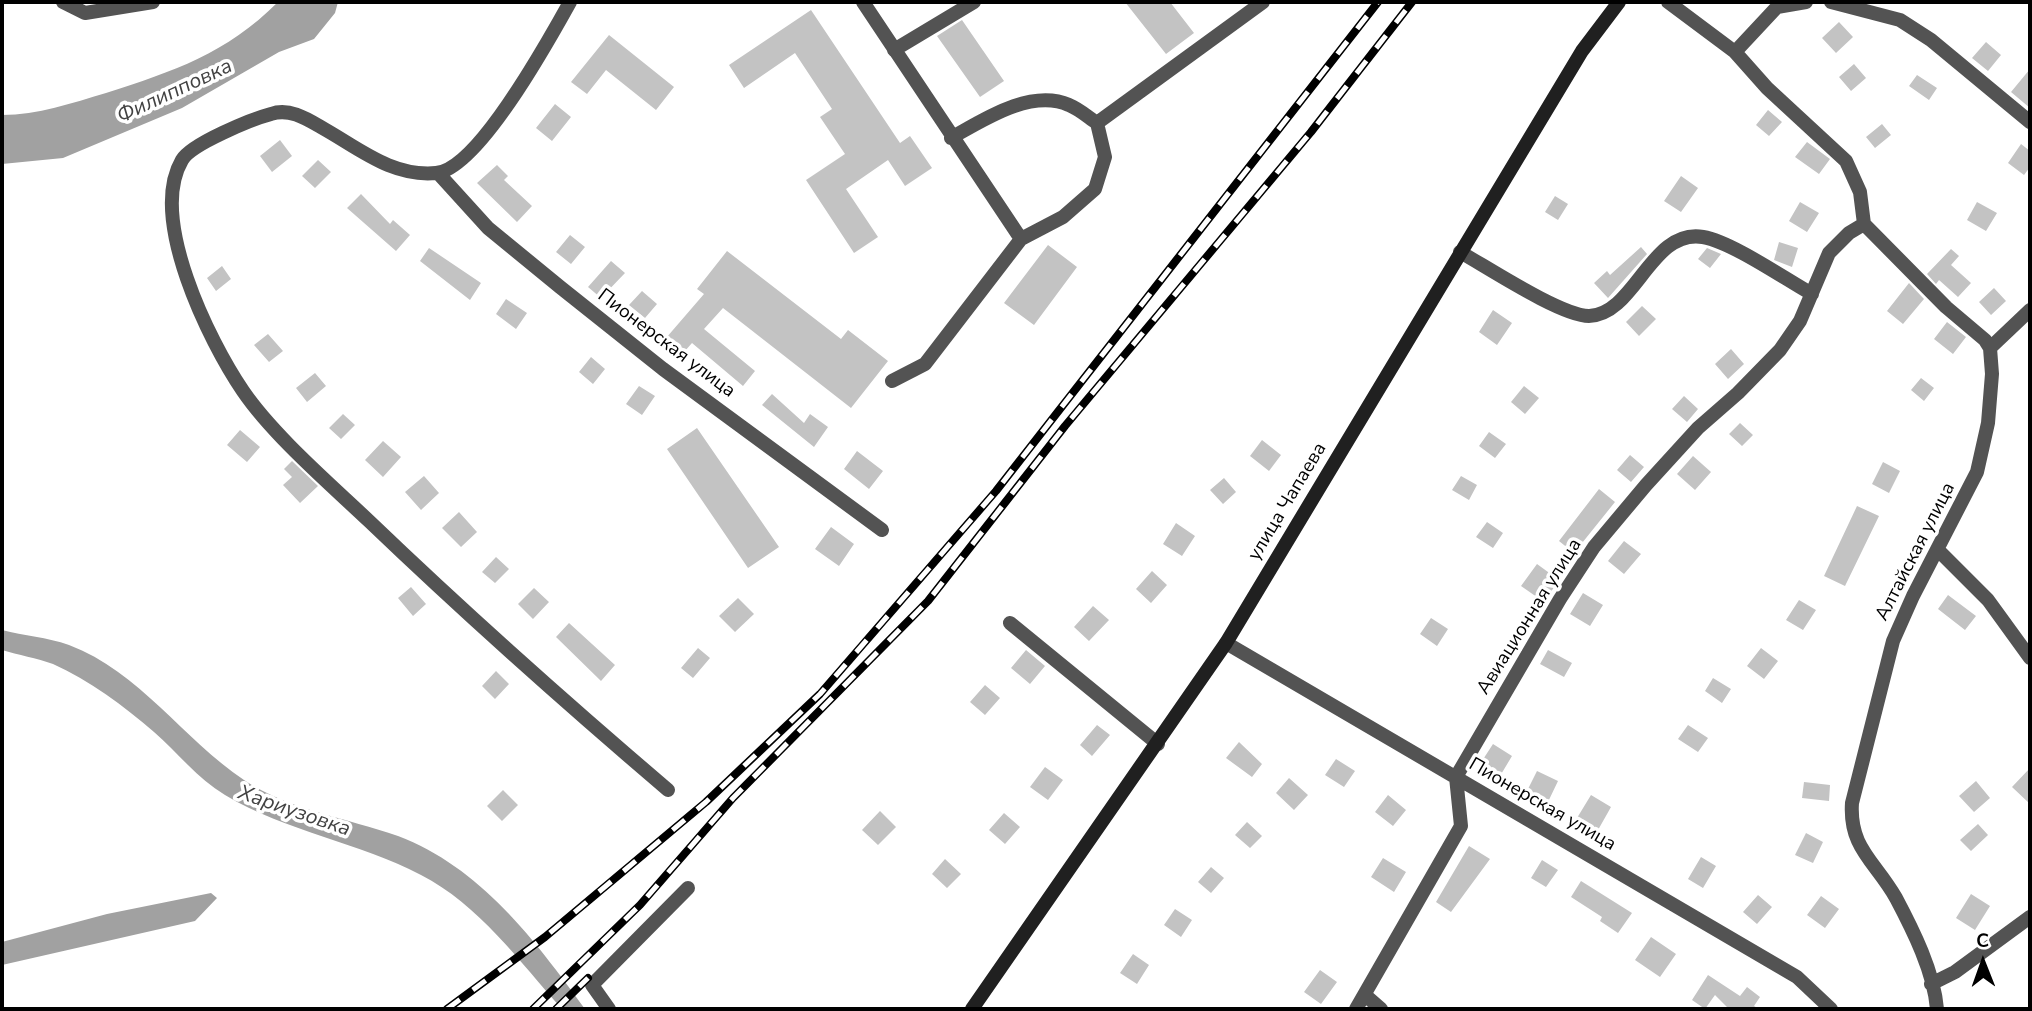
<!DOCTYPE html>
<meta charset="utf-8">
<style>
body{margin:0}
#map{position:relative;width:2032px;height:1011px;overflow:hidden;background:#fff;font-family:"Nunito Sans",sans-serif}
canvas{display:block}
.frame{position:absolute;inset:0;border:4px solid #000;pointer-events:none}
.north{position:absolute;left:1948px;top:927px;width:70px;height:70px;-webkit-text-stroke:5px #fff;paint-order:stroke;rotate:359deg;font-size:19px;font-weight:700;line-height:28px;text-align:center;color:#000}
.north::after{content:'';display:block;margin:auto;width:24px;height:32px;background:#000;clip-path:polygon(50% 0,100% 100%,50% 72%,0 100%)}
</style>
<div id="map">
<canvas width="2032" height="1011"></canvas>
<div class="frame"></div>
<div class="north">С</div>
</div>
<script>
const context = document.querySelector('canvas').getContext('2d');
context.lineJoin = 'round';
function fill(path, color) { context.fillStyle = color; context.fill(path, 'evenodd'); }
function strokePath(path, color, width, dash) { context.strokeStyle = color; context.lineWidth = width; context.lineCap = dash ? 'butt' : 'round'; context.setLineDash(dash || []); context.stroke(path); }
function drawText(font, color, halo, rows, align = 'center') {
  context.font = font + ' "Nunito Sans",sans-serif'; context.lineWidth = 7; context.setLineDash([]); context.textBaseline = 'middle'; context.strokeStyle = halo; context.fillStyle = color; for (const [text, x, y, turn = 0] of rows) {
    context.save(); context.translate(x, y); context.rotate((+turn || 0) * Math.PI / 180); context.textAlign = isNaN(turn) ? turn : align; if (halo) context.strokeText(text, 0, 0); context.fillText(text, 0, 0); context.restore();
  }
}
const water = new Path2D(`
 M 278,2 L 338,2 L 335,13 L 314,39 L 279,52 L 182,108 L 63,158 L 2,164 L 2,115 C 38,115 72,103 106,93 C 174,71 226,54 278,2 Z
 M 2,630 C 24,636 47,637 69,645 C 140,672 183,739 244,780 C 289,810 347,818 398,836 C 480,867 535,940 585,1009 L 562,1009 C 520,962 478,904 421,875 C 358,842 287,832 225,795 C 197,778 178,753 154,732 C 124,706 89,680 53,664 C 37,658 18,655 2,650 Z
 M 211,893 L 217,898 L 195,921 L 2,965 L 2,942 L 107,914 Z`);
const building = new Path2D(`
 M 1125,2 L 1170,2 L 1194,33 L 1166,54 Z
 M 811,10 L 900,143 L 910,136 L 932,168 L 905,186 L 888,160 L 846,189 L 878,237 L 854,253 L 806,180 L 845,154 L 820,117 L 832,109 L 795,53 L 744,88 L 729,65 Z
 M 962,20 L 1004,81 L 980,97 L 937,36 Z
 M 1839,22 L 1853,37 L 1836,53 L 1822,38 Z
 M 609,35 L 674,87 L 656,110 L 606,70 L 587,94 L 571,82 Z
 M 1986,42 L 2001,55 L 1988,71 L 1972,58 Z
 M 1854,64 L 1866,78 L 1851,91 L 1839,77 Z
 M 2030,69 L 2030,108 L 2011,92 Z
 M 1917,75 L 1937,88 L 1929,100 L 1909,86 Z
 M 555,104 L 571,117 L 552,141 L 536,128 Z
 M 1768,110 L 1782,122 L 1769,136 L 1756,125 Z
 M 1882,124 L 1891,135 L 1875,148 L 1866,137 Z
 M 280,140 L 292,156 L 272,172 L 260,156 Z
 M 1807,142 L 1830,159 L 1819,174 L 1795,157 Z
 M 2021,144 L 2030,151 L 2030,167 L 2024,175 L 2008,163 Z
 M 318,160 L 331,172 L 315,188 L 302,176 Z
 M 497,165 L 508,176 L 504,180 L 532,206 L 517,222 L 477,183 Z
 M 1681,176 L 1698,188 L 1681,212 L 1664,201 Z
 M 361,194 L 390,224 L 393,220 L 410,235 L 396,251 L 347,208 Z
 M 1555,196 L 1568,204 L 1558,220 L 1545,212 Z
 M 1800,202 L 1819,213 L 1807,232 L 1789,221 Z
 M 1977,202 L 1997,213 L 1986,231 L 1967,220 Z
 M 570,235 L 585,247 L 571,264 L 556,252 Z
 M 1779,242 L 1798,248 L 1792,267 L 1774,260 Z
 M 1048,245 L 1077,267 L 1034,325 L 1004,303 Z
 M 1641,247 L 1647,254 L 1608,298 L 1594,283 L 1607,271 L 1610,275 Z
 M 429,248 L 481,283 L 470,300 L 420,261 Z
 M 1707,248 L 1721,254 L 1710,268 L 1698,259 Z
 M 1951,249 L 1959,256 L 1951,265 L 1971,283 L 1958,297 L 1939,280 L 1936,284 L 1927,274 Z
 M 727,251 L 841,339 L 848,330 L 888,361 L 851,408 L 723,308 L 704,329 L 755,371 L 743,386 L 692,343 L 677,360 L 660,345 L 704,294 L 697,289 Z
 M 611,261 L 625,273 L 601,298 L 588,287 Z
 M 222,266 L 231,279 L 216,291 L 207,278 Z
 M 1909,283 L 1924,299 L 1903,324 L 1887,311 Z
 M 1994,288 L 2006,301 L 1991,315 L 1979,302 Z
 M 642,291 L 657,304 L 645,318 L 629,305 Z
 M 506,299 L 527,313 L 516,329 L 496,314 Z
 M 1642,306 L 1656,319 L 1639,336 L 1626,322 Z
 M 1493,310 L 1512,323 L 1497,345 L 1479,332 Z
 M 1947,322 L 1966,337 L 1953,354 L 1934,339 Z
 M 268,334 L 283,351 L 269,362 L 254,345 Z
 M 1731,349 L 1744,364 L 1728,379 L 1715,364 Z
 M 591,357 L 605,369 L 593,384 L 579,372 Z
 M 315,373 L 326,386 L 307,402 L 296,388 Z
 M 1921,378 L 1934,388 L 1924,401 L 1911,390 Z
 M 639,386 L 655,396 L 642,415 L 626,404 Z
 M 1524,386 L 1539,398 L 1525,414 L 1511,402 Z
 M 772,394 L 804,423 L 810,414 L 828,427 L 814,447 L 762,405 Z
 M 1684,396 L 1698,409 L 1687,422 L 1672,409 Z
 M 343,414 L 355,425 L 341,439 L 329,428 Z
 M 1740,423 L 1753,435 L 1742,446 L 1729,434 Z
 M 697,428 L 779,547 L 748,568 L 667,449 Z
 M 240,430 L 260,447 L 247,462 L 227,445 Z
 M 1489,432 L 1506,444 L 1495,458 L 1479,446 Z
 M 1262,440 L 1281,455 L 1269,471 L 1250,456 Z
 M 383,441 L 401,457 L 383,477 L 365,460 Z
 M 857,451 L 883,471 L 869,489 L 844,469 Z
 M 1630,455 L 1644,467 L 1631,482 L 1617,470 Z
 M 1693,456 L 1711,472 L 1695,490 L 1677,474 Z
 M 292,461 L 318,486 L 300,503 L 283,485 L 292,477 L 284,469 Z
 M 1883,462 L 1900,471 L 1889,493 L 1872,484 Z
 M 424,476 L 439,493 L 421,510 L 405,492 Z
 M 1461,476 L 1477,485 L 1469,500 L 1452,490 Z
 M 1224,478 L 1236,492 L 1223,504 L 1210,490 Z
 M 1599,489 L 1615,502 L 1574,553 L 1559,541 Z
 M 1857,506 L 1879,516 L 1845,586 L 1824,576 Z
 M 459,512 L 477,532 L 461,547 L 442,528 Z
 M 1487,522 L 1503,533 L 1493,548 L 1476,537 Z
 M 1176,523 L 1195,536 L 1182,556 L 1163,544 Z
 M 831,527 L 854,544 L 839,566 L 815,549 Z
 M 1624,541 L 1641,554 L 1624,574 L 1608,561 Z
 M 496,557 L 509,569 L 495,583 L 482,572 Z
 M 1537,564 L 1559,580 L 1544,602 L 1521,586 Z
 M 1152,571 L 1167,585 L 1151,603 L 1136,589 Z
 M 411,587 L 426,604 L 413,616 L 398,598 Z
 M 534,588 L 549,602 L 533,619 L 518,604 Z
 M 1583,593 L 1603,605 L 1590,626 L 1570,614 Z
 M 1948,595 L 1976,616 L 1965,630 L 1938,609 Z
 M 738,598 L 754,614 L 735,632 L 719,616 Z
 M 1799,600 L 1816,610 L 1803,630 L 1786,620 Z
 M 1093,606 L 1109,620 L 1089,641 L 1074,627 Z
 M 1431,618 L 1448,629 L 1437,646 L 1420,634 Z
 M 569,623 L 615,665 L 601,681 L 556,637 Z
 M 698,648 L 710,658 L 693,678 L 681,668 Z
 M 1761,648 L 1778,661 L 1764,679 L 1747,666 Z
 M 1026,650 L 1045,666 L 1030,684 L 1011,668 Z
 M 1548,650 L 1572,663 L 1564,677 L 1540,664 Z
 M 496,671 L 509,684 L 495,699 L 482,686 Z
 M 1713,678 L 1731,689 L 1722,703 L 1705,691 Z
 M 985,685 L 1000,698 L 985,715 L 970,702 Z
 M 1097,725 L 1110,735 L 1092,756 L 1080,745 Z
 M 1688,725 L 1708,738 L 1698,752 L 1678,739 Z
 M 1239,742 L 1262,764 L 1252,777 L 1226,758 Z
 M 1493,744 L 1512,756 L 1500,776 L 1480,764 Z
 M 1336,759 L 1355,771 L 1344,787 L 1325,775 Z
 M 1045,767 L 1063,780 L 1048,800 L 1030,787 Z
 M 2030,768 L 2030,804 L 2012,787 Z
 M 1537,771 L 1558,781 L 1547,804 L 1526,793 Z
 M 1289,778 L 1308,795 L 1294,810 L 1276,793 Z
 M 1976,781 L 1990,798 L 1974,812 L 1959,796 Z
 M 1804,782 L 1830,785 L 1829,801 L 1802,798 Z
 M 503,790 L 518,805 L 502,821 L 487,806 Z
 M 1388,795 L 1406,810 L 1393,826 L 1375,812 Z
 M 1591,795 L 1611,807 L 1598,830 L 1577,818 Z
 M 880,811 L 896,827 L 878,845 L 862,830 Z
 M 1004,813 L 1020,827 L 1005,844 L 989,830 Z
 M 1247,822 L 1262,836 L 1250,848 L 1235,835 Z
 M 1978,824 L 1988,835 L 1971,851 L 1960,840 Z
 M 1806,833 L 1823,842 L 1813,863 L 1795,855 Z
 M 1469,846 L 1490,859 L 1451,912 L 1436,902 Z
 M 1701,857 L 1716,866 L 1703,888 L 1688,879 Z
 M 1383,858 L 1406,872 L 1394,892 L 1371,877 Z
 M 945,859 L 961,874 L 947,888 L 932,874 Z
 M 1542,860 L 1558,870 L 1546,887 L 1531,878 Z
 M 1211,867 L 1224,878 L 1211,893 L 1198,882 Z
 M 1581,881 L 1632,913 L 1618,933 L 1600,921 L 1602,917 L 1571,897 Z
 M 1971,894 L 1990,906 L 1975,930 L 1956,918 Z
 M 1758,895 L 1772,907 L 1757,924 L 1743,912 Z
 M 1821,896 L 1839,909 L 1825,928 L 1807,915 Z
 M 1175,909 L 1192,920 L 1181,937 L 1164,925 Z
 M 1651,937 L 1676,954 L 1660,977 L 1635,960 Z
 M 1133,954 L 1149,965 L 1137,984 L 1120,973 Z
 M 1320,970 L 1337,982 L 1321,1004 L 1304,992 Z
 M 1708,975 L 1740,996 L 1747,987 L 1760,997 L 1754,1006 L 1759,1009 L 1729,1009 L 1715,995 L 1705,1009 L 1692,1000 Z`);
const street = new Path2D(`
 M 63,2 L 85,13 L 153,2
 M 570,2 C 550,38 478,169 436,173 C 393,177 361,150 326,130 C 310,121 291,107 271,114 C 252,119 191,144 182,160 C 148,218 209,341 243,391 C 273,435 330,484 369,521 C 466,614 566,703 668,790
 M 863,2 L 1021,239
 M 1668,2 L 1735,52 L 1767,88 L 1846,161 L 1860,192 L 1864,224
 M 1831,2 L 1900,20 L 1931,40 L 2030,122
 M 894,50 L 974,2
 M 1735,52 L 1777,7 L 1806,2
 M 1097,123 L 1263,2
 M 438,173 L 488,228 L 560,287 L 663,369 L 882,530
 M 1864,224 L 1946,307 L 1985,340 L 1990,348 L 1992,374 L 1988,423 L 1977,472 L 1913,596 L 1893,641 L 1852,803 C 1849,848 1875,861 1896,898 C 1913,930 1934,972 1937,1009
 M 1460,252 C 1487,267 1561,316 1589,316 C 1635,315 1651,228 1703,237 C 1732,242 1785,279 1812,294
 M 1990,348 L 2030,310
 M 892,381 L 925,364 L 1021,239 L 1063,217 L 1095,189 L 1105,157 L 1097,123 C 1088,117 1079,109 1069,105 C 1031,88 983,120 951,138
 M 1939,551 L 1988,600 L 2030,658
 M 1010,623 L 1158,744
 M 1226,643 L 1797,977 L 1831,1009
 M 1931,984 L 1955,972 L 2030,917
 M 1365,995 L 1381,1009
 M 609,1009 L 592,985 L 688,888
 M 1356,1009 L 1461,826 L 1456,777 L 1560,599 L 1594,547 L 1646,485 L 1698,428 L 1738,393 L 1780,350 L 1800,321 L 1829,253 L 1849,233 L 1864,224`);
const secondary = new Path2D(`
 M 972,1009 L 1226,643 L 1582,51 L 1619,2`);
const rail = new Path2D(`
 M 447,1009 L 545,937 L 706,802 L 820,694 L 996,491 L 1378,2
 M 533,1009 L 640,905 L 733,798 L 928,601 L 1065,426 L 1311,132 L 1412,2
 M 556,1009 L 588,978`);
const streetNames = [
 ["Пионерская улица",666,344,37],
 ["улица Чапаева",1288,502,-59],
 ["Алтайская улица",1916,552,-63],
 ["Авиационная улица",1530,617,-58],
 ["Пионерская улица",1542,805,30]
];
const waterNames = [
 ["Филипповка",175,92,-25],
 ["Хариузовка",294,812,19]
];
fill(water, '#a1a1a1');
fill(building, '#c3c3c3');
strokePath(street, '#535353', 14);
strokePath(secondary, '#202020', 14);
strokePath(rail, '#000', 8);
strokePath(rail, '#fff', 5, [16]);
drawText('19px', '#000', '#fff', streetNames);
drawText('italic 21px', '#424242', '#fff', waterNames);
</script>
